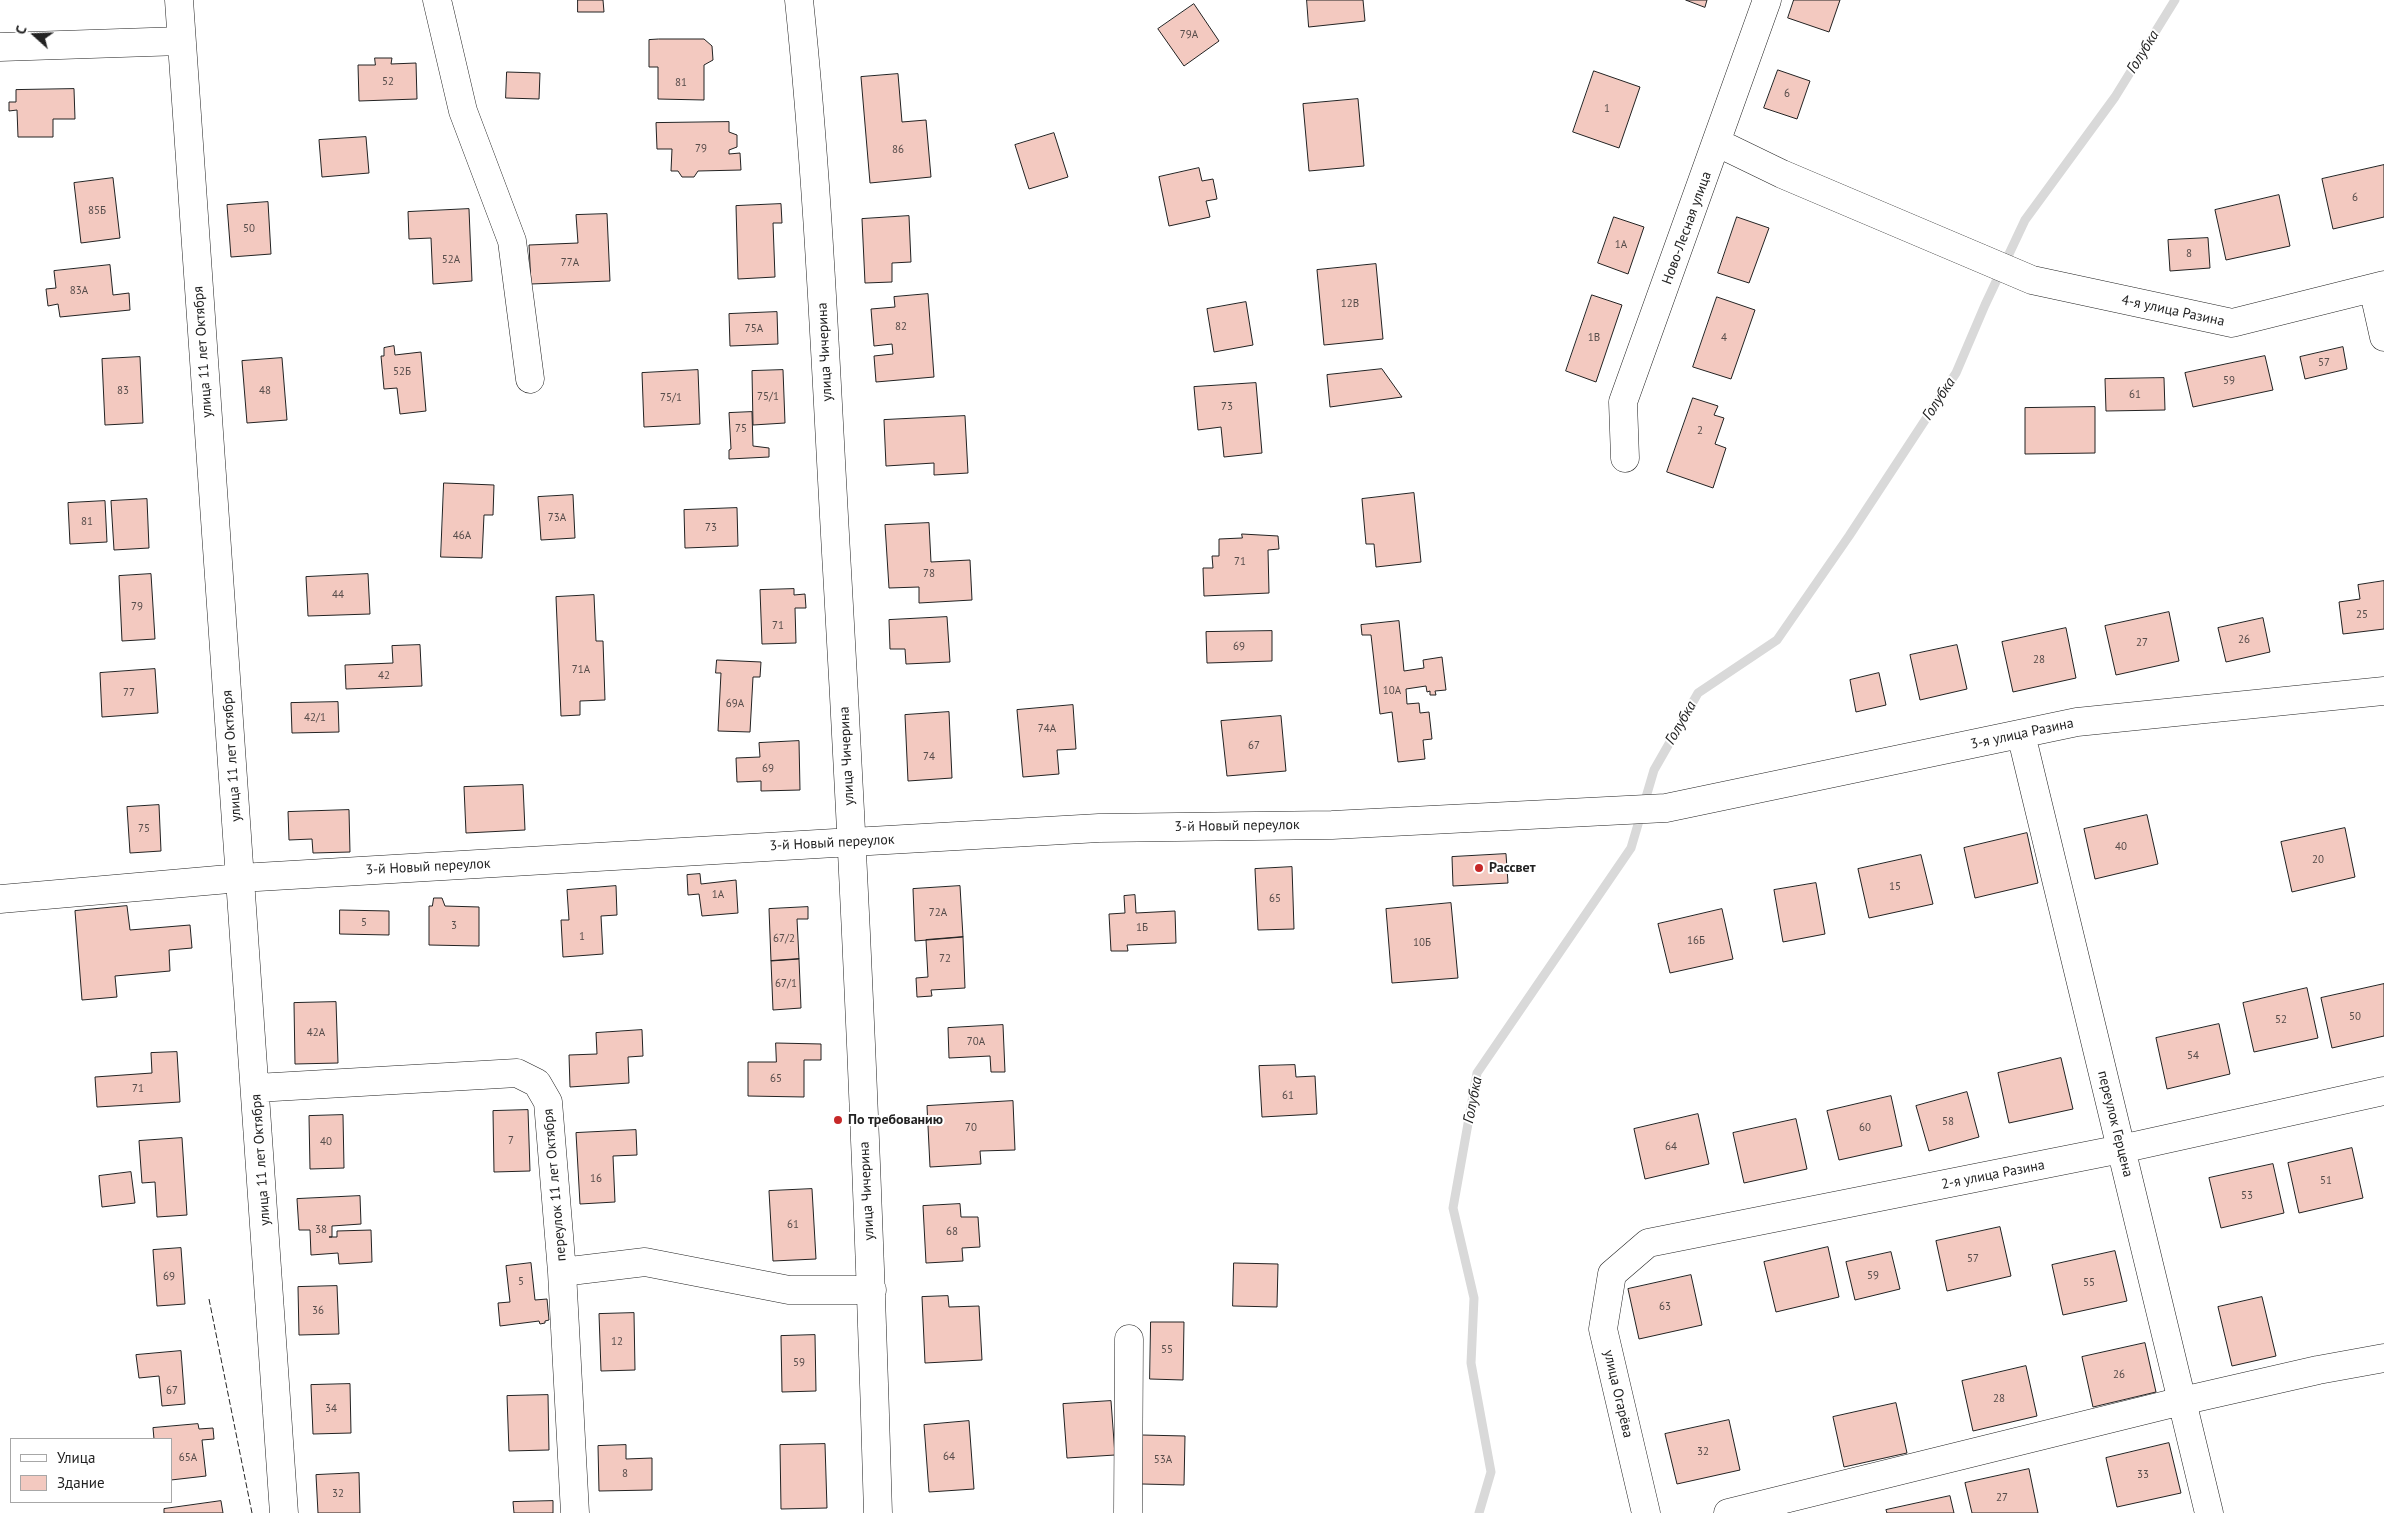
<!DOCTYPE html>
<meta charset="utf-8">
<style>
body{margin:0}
#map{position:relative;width:2384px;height:1513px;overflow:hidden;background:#fff;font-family:"PT Sans",sans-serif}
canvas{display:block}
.legend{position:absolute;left:10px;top:1438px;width:162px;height:65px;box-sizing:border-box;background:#fff;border:1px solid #a7a7a7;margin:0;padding:6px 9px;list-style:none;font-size:15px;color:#222}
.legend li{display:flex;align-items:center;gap:10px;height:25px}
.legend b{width:25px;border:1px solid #a7a7a7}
.north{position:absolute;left:10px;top:10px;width:50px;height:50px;-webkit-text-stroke:4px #fff;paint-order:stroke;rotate:290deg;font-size:14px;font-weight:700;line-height:20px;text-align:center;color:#222}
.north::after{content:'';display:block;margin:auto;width:18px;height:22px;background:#222;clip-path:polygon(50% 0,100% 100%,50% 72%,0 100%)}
</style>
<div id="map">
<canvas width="2384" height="1513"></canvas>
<ul class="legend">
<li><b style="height:6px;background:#fff"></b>Улица</li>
<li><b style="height:14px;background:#f3c9c0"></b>Здание</li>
</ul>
<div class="north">С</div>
</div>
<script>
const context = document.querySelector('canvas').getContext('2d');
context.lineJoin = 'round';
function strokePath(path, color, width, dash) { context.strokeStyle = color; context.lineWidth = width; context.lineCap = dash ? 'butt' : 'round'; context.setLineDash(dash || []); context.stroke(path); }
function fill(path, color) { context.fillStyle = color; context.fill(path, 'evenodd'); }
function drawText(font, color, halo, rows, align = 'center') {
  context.font = font + ' "PT Sans",sans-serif'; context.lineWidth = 4; context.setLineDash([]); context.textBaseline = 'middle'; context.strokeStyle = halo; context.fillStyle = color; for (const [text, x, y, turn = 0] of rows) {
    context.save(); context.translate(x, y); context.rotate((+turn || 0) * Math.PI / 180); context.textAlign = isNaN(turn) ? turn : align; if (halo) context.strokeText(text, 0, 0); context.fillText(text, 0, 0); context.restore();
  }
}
const stream = new Path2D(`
 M 1479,1513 L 1491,1472 L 1471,1363 L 1474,1298 L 1453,1208 L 1477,1073 L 1631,848 L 1654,770 L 1698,693 L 1777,640 L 1849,536 L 1956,373 L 1985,305 L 2025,220 L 2115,97 L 2175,0`);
const building = new Path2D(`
 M 578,0 L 603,0 L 604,12 L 578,12 Z
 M 1307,0 L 1363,0 L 1365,21 L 1309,27 Z
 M 1686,0 L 1707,0 L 1705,7 Z
 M 1794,0 L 1840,0 L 1829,32 L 1788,18 Z
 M 1194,4 L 1219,41 L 1184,66 L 1158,29 Z
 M 659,39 L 704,39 L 712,46 L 713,60 L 704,65 L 704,100 L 658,99 L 658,67 L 649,67 L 649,40 Z
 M 375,58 L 392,58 L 391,64 L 416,63 L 417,99 L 359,101 L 358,65 L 375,65 Z
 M 1778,70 L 1810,81 L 1797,119 L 1764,108 Z
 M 1594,71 L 1640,87 L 1619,148 L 1573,132 Z
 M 507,72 L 540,73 L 539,99 L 506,98 Z
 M 898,74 L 902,122 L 926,120 L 931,177 L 870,183 L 861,77 Z
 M 74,89 L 75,119 L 53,119 L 53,137 L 18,137 L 17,110 L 9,111 L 9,102 L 16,102 L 16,90 Z
 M 1358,99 L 1364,166 L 1309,171 L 1303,104 Z
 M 729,122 L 729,132 L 737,135 L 737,147 L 729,150 L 729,154 L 740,153 L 741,170 L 698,171 L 694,177 L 682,177 L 678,171 L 671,171 L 672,149 L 657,149 L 656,123 Z
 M 1054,133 L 1068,177 L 1029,189 L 1015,145 Z
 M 366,137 L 369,173 L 322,177 L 319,140 Z
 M 2384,165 L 2384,217 L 2333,229 L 2322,179 Z
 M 1199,168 L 1202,181 L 1213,179 L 1217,199 L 1206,201 L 1210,217 L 1169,226 L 1159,177 Z
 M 113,178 L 120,238 L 81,243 L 74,183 Z
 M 2279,195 L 2290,246 L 2226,260 L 2215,210 Z
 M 268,202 L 271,254 L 231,257 L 227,205 Z
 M 781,204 L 782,223 L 773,223 L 775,277 L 738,279 L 736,206 Z
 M 469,209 L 472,281 L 433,284 L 431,238 L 409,239 L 408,212 Z
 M 607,214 L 610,281 L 531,284 L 529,245 L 578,243 L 576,215 Z
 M 909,216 L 911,262 L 892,263 L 892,282 L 865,283 L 862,219 Z
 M 1614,217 L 1644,227 L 1628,274 L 1598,263 Z
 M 1737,217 L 1769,228 L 1749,283 L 1718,273 Z
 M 2208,238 L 2210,268 L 2170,271 L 2168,240 Z
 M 1376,264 L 1383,339 L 1324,345 L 1317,270 Z
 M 110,265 L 113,295 L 129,293 L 130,310 L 60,317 L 58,304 L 48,306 L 46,289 L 56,288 L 54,271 Z
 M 928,294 L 934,377 L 876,382 L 874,356 L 893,354 L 892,344 L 874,346 L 871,309 L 895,307 L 894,297 Z
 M 1592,295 L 1622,305 L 1596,382 L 1566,371 Z
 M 1717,297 L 1755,310 L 1731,379 L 1693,367 Z
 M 1246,302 L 1253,345 L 1214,352 L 1207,309 Z
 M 777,312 L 778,344 L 730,346 L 729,314 Z
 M 394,346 L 395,355 L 421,352 L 426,411 L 400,414 L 397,388 L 384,389 L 381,356 L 384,356 L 384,348 Z
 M 2343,347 L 2347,369 L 2305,379 L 2300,357 Z
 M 2265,356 L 2273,390 L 2193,407 L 2185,373 Z
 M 140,357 L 143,423 L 105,425 L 102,359 Z
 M 282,358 L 287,420 L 247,423 L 242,361 Z
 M 1382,369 L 1402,397 L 1330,407 L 1327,375 Z
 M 698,370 L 700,424 L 644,427 L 642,373 Z
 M 783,370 L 785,423 L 753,425 L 752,371 Z
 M 2164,378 L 2165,410 L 2106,411 L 2105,379 Z
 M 1256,383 L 1262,453 L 1224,457 L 1221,427 L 1198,430 L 1194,387 Z
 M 1693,398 L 1718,406 L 1714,415 L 1724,418 L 1715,444 L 1726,448 L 1713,488 L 1667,472 Z
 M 2095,407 L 2095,453 L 2025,454 L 2025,408 Z
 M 752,412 L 753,446 L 769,448 L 769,457 L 729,459 L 729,450 L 731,449 L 729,413 Z
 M 965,416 L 968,473 L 934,475 L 934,463 L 886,466 L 884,420 Z
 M 444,483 L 494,485 L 493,515 L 484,515 L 482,558 L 441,557 Z
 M 1414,493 L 1421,562 L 1376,567 L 1374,544 L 1366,544 L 1362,499 Z
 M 573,495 L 575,538 L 541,540 L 538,497 Z
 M 147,499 L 149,548 L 114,550 L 111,501 Z
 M 105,501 L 107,542 L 70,544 L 68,503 Z
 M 737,508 L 738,546 L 685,548 L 684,510 Z
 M 929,523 L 931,562 L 970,560 L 972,600 L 919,603 L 919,587 L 889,588 L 885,525 Z
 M 1242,534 L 1278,536 L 1279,549 L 1268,550 L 1269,593 L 1204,596 L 1203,568 L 1213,568 L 1212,556 L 1219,556 L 1219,539 L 1242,538 Z
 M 151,574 L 155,639 L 122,641 L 119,576 Z
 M 368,574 L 370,614 L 308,616 L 306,577 Z
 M 2384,581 L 2384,629 L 2343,634 L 2339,602 L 2360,599 L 2358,585 Z
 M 794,589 L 794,595 L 805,594 L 806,608 L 795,608 L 796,643 L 762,644 L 760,590 Z
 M 594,595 L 596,641 L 603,641 L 605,700 L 580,701 L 580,715 L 561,716 L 556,597 Z
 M 2169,612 L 2179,661 L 2116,675 L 2105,626 Z
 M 947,617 L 950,662 L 906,664 L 905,649 L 890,649 L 889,620 Z
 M 2263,618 L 2270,652 L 2226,662 L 2218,628 Z
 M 1399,621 L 1404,671 L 1424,668 L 1423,660 L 1442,657 L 1446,690 L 1435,691 L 1436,695 L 1430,695 L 1430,691 L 1427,692 L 1426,686 L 1406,689 L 1407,704 L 1419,703 L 1420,713 L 1429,712 L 1432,739 L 1423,740 L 1425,759 L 1398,762 L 1392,712 L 1380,714 L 1371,635 L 1362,635 L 1361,625 Z
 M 2066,628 L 2076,678 L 2013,692 L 2002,642 Z
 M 1272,631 L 1272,661 L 1207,663 L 1206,632 Z
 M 420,645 L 422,686 L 346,689 L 345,665 L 393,663 L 392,646 Z
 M 1957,645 L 1967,689 L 1920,700 L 1910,655 Z
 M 717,660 L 761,662 L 760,677 L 753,677 L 750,732 L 718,731 L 721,673 L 716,673 Z
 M 155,669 L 158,713 L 102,717 L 100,673 Z
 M 1879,673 L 1886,705 L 1856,712 L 1850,680 Z
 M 338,702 L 339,732 L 292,733 L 291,703 Z
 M 1073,705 L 1076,749 L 1057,750 L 1059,774 L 1023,777 L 1017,710 Z
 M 949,712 L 952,778 L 908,781 L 905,715 Z
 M 1281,716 L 1286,771 L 1227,776 L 1221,721 Z
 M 799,741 L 800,790 L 761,791 L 761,781 L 737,782 L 736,758 L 760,757 L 759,743 Z
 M 523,785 L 525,830 L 466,833 L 464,787 Z
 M 159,805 L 161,851 L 130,853 L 127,807 Z
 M 349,810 L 350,852 L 313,853 L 312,839 L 289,840 L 288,812 Z
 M 2147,815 L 2158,864 L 2095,879 L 2084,829 Z
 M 2345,828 L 2355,877 L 2292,892 L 2281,842 Z
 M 2027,833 L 2038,883 L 1975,898 L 1964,848 Z
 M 1506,854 L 1508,883 L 1453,886 L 1452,857 Z
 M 1921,855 L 1933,904 L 1869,918 L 1858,869 Z
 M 1292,867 L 1294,929 L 1258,930 L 1255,869 Z
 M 700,874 L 701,884 L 736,880 L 738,913 L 702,916 L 699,894 L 688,895 L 687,875 Z
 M 1816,883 L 1825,934 L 1783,942 L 1774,890 Z
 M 616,886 L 617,915 L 601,916 L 603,954 L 563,957 L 561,920 L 569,920 L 567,890 Z
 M 960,886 L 963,937 L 915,941 L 913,889 Z
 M 1135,895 L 1136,913 L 1175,911 L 1176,943 L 1127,945 L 1128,951 L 1111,951 L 1109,914 L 1125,913 L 1124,896 Z
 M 434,898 L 442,898 L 445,906 L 479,907 L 479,946 L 429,945 L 429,906 L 432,906 Z
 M 1451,903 L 1458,978 L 1392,983 L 1386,909 Z
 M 127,906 L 130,930 L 190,925 L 192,948 L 169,950 L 170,971 L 115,976 L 117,997 L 82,1000 L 75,911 Z
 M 808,907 L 808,919 L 797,919 L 799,959 L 771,961 L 769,909 Z
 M 1722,909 L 1733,959 L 1670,973 L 1658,924 Z
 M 340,910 L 389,911 L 389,935 L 340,934 Z
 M 963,937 L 965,988 L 931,990 L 932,996 L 917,997 L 916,978 L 928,977 L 926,940 Z
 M 799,959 L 801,1008 L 773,1010 L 771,961 Z
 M 2384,984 L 2384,1036 L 2332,1048 L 2321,998 Z
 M 2307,988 L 2318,1038 L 2254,1052 L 2243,1003 Z
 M 336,1002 L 338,1063 L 295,1064 L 294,1003 Z
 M 2219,1024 L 2230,1074 L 2167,1089 L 2156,1038 Z
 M 1003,1025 L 1005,1072 L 991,1072 L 990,1056 L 949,1058 L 948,1028 Z
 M 642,1030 L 643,1056 L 628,1057 L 629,1083 L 570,1087 L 569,1055 L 597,1054 L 596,1033 Z
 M 776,1043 L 821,1044 L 821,1060 L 804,1060 L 804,1097 L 748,1096 L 748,1062 L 776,1062 Z
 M 177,1052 L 180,1102 L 97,1107 L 95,1077 L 152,1073 L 151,1053 Z
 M 2061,1058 L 2073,1109 L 2009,1123 L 1998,1073 Z
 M 1295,1065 L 1296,1077 L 1315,1076 L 1317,1114 L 1262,1117 L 1259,1066 Z
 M 1967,1092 L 1979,1137 L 1929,1151 L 1916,1106 Z
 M 1891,1096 L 1902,1146 L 1839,1160 L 1827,1111 Z
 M 1013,1101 L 1015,1150 L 980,1151 L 981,1164 L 930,1167 L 927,1106 Z
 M 528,1110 L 530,1171 L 494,1172 L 493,1111 Z
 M 1698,1114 L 1709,1164 L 1645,1179 L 1634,1129 Z
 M 343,1115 L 344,1168 L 310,1169 L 309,1116 Z
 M 1796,1119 L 1807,1169 L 1744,1183 L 1733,1133 Z
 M 636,1130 L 637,1155 L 613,1156 L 615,1202 L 580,1204 L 576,1133 Z
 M 182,1138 L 187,1215 L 157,1217 L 155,1182 L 142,1183 L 139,1141 Z
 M 2352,1148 L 2363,1198 L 2299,1213 L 2288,1163 Z
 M 2273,1164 L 2284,1213 L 2221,1228 L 2209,1178 Z
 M 131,1172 L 135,1203 L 102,1207 L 99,1176 Z
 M 812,1189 L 816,1259 L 773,1261 L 769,1191 Z
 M 360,1196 L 361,1224 L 332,1226 L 332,1237 L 329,1237 L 337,1237 L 337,1231 L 371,1230 L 372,1262 L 339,1264 L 338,1253 L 311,1255 L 310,1230 L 299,1230 L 297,1199 Z
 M 960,1204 L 961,1217 L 978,1217 L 980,1247 L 962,1248 L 963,1261 L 926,1263 L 923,1206 Z
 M 2000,1227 L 2011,1276 L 1947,1291 L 1936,1241 Z
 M 1828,1247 L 1839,1297 L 1776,1312 L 1764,1262 Z
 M 181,1248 L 185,1304 L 157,1306 L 153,1250 Z
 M 2115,1251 L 2127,1301 L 2063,1315 L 2052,1265 Z
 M 1891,1252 L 1900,1289 L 1855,1300 L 1846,1262 Z
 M 531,1263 L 535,1300 L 547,1299 L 549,1320 L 545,1321 L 545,1323 L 540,1324 L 539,1321 L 500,1326 L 498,1303 L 510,1302 L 506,1266 Z
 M 1234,1263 L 1278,1264 L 1277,1307 L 1233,1306 Z
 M 1691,1275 L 1702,1325 L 1639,1339 L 1628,1289 Z
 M 337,1286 L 339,1334 L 299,1335 L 298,1287 Z
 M 948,1296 L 949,1307 L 979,1306 L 982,1360 L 925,1363 L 922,1297 Z
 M 2262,1297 L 2276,1356 L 2232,1366 L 2218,1307 Z
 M 634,1313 L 635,1370 L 601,1371 L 599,1314 Z
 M 1151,1322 L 1184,1322 L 1183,1380 L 1150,1379 Z
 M 815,1335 L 816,1391 L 782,1392 L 781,1336 Z
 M 2145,1343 L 2156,1392 L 2093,1407 L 2082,1357 Z
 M 181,1351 L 185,1404 L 162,1406 L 159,1376 L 139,1378 L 136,1355 Z
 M 2026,1366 L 2037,1416 L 1973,1431 L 1962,1381 Z
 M 350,1384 L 351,1433 L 313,1434 L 311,1385 Z
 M 548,1395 L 549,1450 L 509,1451 L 507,1396 Z
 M 1111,1401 L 1115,1455 L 1067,1458 L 1063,1404 Z
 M 1896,1403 L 1907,1453 L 1844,1467 L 1833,1417 Z
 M 1729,1420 L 1740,1470 L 1677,1484 L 1665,1434 Z
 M 969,1421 L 974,1489 L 929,1492 L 924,1425 Z
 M 198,1424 L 199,1429 L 213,1428 L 214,1439 L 202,1440 L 206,1476 L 171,1480 L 171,1439 L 154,1439 L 153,1428 Z
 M 1142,1435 L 1185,1436 L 1184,1485 L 1142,1484 Z
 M 2169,1443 L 2181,1493 L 2117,1507 L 2106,1458 Z
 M 825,1444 L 827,1508 L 781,1509 L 780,1445 Z
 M 626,1445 L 626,1459 L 652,1458 L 652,1490 L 599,1491 L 598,1446 Z
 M 2029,1469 L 2038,1513 L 1972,1513 L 1965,1483 Z
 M 359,1473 L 360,1513 L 318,1513 L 316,1475 Z
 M 1950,1496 L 1954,1513 L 1887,1513 L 1886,1510 Z
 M 221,1501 L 223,1513 L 164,1513 L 164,1509 Z
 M 553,1501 L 553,1513 L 514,1513 L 513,1502 Z`);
const minor = new Path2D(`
 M 179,0 L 284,1513
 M 437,0 L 463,111 L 512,241 L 530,379
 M 799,0 C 819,189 826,380 837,570 C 855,884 869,1198 878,1513
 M 0,47 L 181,41
 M 1718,143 L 1782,174 L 2032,280 L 2232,323 L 2384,285
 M 2373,288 L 2384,337
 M 1625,458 L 1623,402 L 1767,0
 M 2021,734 L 2209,1513
 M 0,899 L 240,878 L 852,842 L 1099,828 L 1332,825 L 1666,808 L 2077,722 L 2384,691
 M 256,1088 L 517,1073 L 537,1083 L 548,1102 L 562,1272 L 575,1513
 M 562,1272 L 645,1262 L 789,1290 L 872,1290
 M 1128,1513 L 1129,1339
 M 1646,1513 L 1603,1329 L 1612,1274 L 1648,1243 L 2121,1149 L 2384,1091
 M 1728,1513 L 2182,1401 L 2318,1370 L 2384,1358`);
const fence = new Path2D(`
 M 209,1299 L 252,1513`);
const markers = [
 [1479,868,5,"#c62828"],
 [838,1120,5,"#c62828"]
];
const numberNames = [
 ["79А",1189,35],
 ["52",388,82],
 ["81",681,83],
 ["6",1787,94],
 ["1",1607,109],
 ["79",701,149],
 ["86",898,150],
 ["6",2355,198],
 ["85Б",97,211],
 ["50",249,229],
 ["1А",1621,245],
 ["8",2189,254],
 ["52А",451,260],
 ["77А",570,263],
 ["83А",79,291],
 ["12В",1350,304],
 ["82",901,327],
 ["75А",754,329],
 ["1В",1594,338],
 ["4",1724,338],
 ["57",2324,363],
 ["52Б",402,372],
 ["59",2229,381],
 ["83",123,391],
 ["48",265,391],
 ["61",2135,395],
 ["75/1",768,397],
 ["75/1",671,398],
 ["73",1227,407],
 ["75",741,429],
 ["2",1700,431],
 ["73А",557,518],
 ["81",87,522],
 ["73",711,528],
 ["46А",462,536],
 ["71",1240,562],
 ["78",929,574],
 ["44",338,595],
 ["79",137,607],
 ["25",2362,615],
 ["71",778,626],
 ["26",2244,640],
 ["27",2142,643],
 ["69",1239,647],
 ["28",2039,660],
 ["71А",581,670],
 ["42",384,676],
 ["10А",1392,691],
 ["77",129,693],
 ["69А",735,704],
 ["42/1",315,718],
 ["74А",1047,729],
 ["67",1254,746],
 ["74",929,757],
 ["69",768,769],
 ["75",144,829],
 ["40",2121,847],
 ["20",2318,860],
 ["15",1895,887],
 ["1А",718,895],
 ["65",1275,899],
 ["72А",938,913],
 ["5",364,923],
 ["3",454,926],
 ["1Б",1142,928],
 ["1",582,937],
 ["67/2",784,939],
 ["16Б",1696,941],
 ["10Б",1422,943],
 ["72",945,959],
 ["67/1",786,984],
 ["50",2355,1017],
 ["52",2281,1020],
 ["42А",316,1033],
 ["70А",976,1042],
 ["54",2193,1056],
 ["65",776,1079],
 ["71",138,1089],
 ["61",1288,1096],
 ["58",1948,1122],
 ["70",971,1128],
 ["60",1865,1128],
 ["7",511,1141],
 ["40",326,1142],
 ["64",1671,1147],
 ["16",596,1179],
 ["51",2326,1181],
 ["53",2247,1196],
 ["61",793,1225],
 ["38",321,1230],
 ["68",952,1232],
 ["57",1973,1259],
 ["59",1873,1276],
 ["69",169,1277],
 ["5",521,1282],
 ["55",2089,1283],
 ["63",1665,1307],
 ["36",318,1311],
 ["12",617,1342],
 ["55",1167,1350],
 ["59",799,1363],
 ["26",2119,1375],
 ["67",172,1391],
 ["28",1999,1399],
 ["34",331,1409],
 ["32",1703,1452],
 ["64",949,1457],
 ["65А",188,1458],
 ["53А",1163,1460],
 ["8",625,1474],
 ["33",2143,1475],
 ["32",338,1494],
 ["27",2002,1498]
];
const streetNames = [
 ["Ново-Лесная улица",1687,228,-70],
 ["4-я улица Разина",2173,311,12],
 ["улица 11 лет Октября",203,352,-94],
 ["улица Чичерина",825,352,-93],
 ["3-я улица Разина",2022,734,-12],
 ["улица 11 лет Октября",232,756,-94],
 ["улица Чичерина",847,756,-93],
 ["3-й Новый переулок",1237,826,-1],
 ["3-й Новый переулок",832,843,-3],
 ["3-й Новый переулок",428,867,-3],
 ["переулок Герцена",2115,1124,76],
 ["улица 11 лет Октября",261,1160,-94],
 ["2-я улица Разина",1993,1175,-11],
 ["переулок 11 лет Октября",555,1185,-95],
 ["улица Чичерина",867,1191,-93],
 ["улица Огарёва",1618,1394,77]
];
const poiNames = [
 ["Рассвет",1489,868],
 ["По требованию",848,1120]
];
const waterNames = [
 ["Голубка",2143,52,-58],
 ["Голубка",1939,399,-57],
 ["Голубка",1681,723,-60],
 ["Голубка",1473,1100,-79]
];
strokePath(stream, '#d9d9d9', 9);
fill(building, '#f3c9c0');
strokePath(building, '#222', 1);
strokePath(minor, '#222', 29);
strokePath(minor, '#fff', 28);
strokePath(fence, '#222', 1, [6, 2.5]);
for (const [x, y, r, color] of markers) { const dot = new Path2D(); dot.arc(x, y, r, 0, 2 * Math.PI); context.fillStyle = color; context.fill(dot); strokePath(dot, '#fff', 2); }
drawText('11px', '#564c4a', null, numberNames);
drawText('14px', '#222', '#fff', streetNames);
drawText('bold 14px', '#222', '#fff', poiNames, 'left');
drawText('italic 15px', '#222', '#fff', waterNames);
</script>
